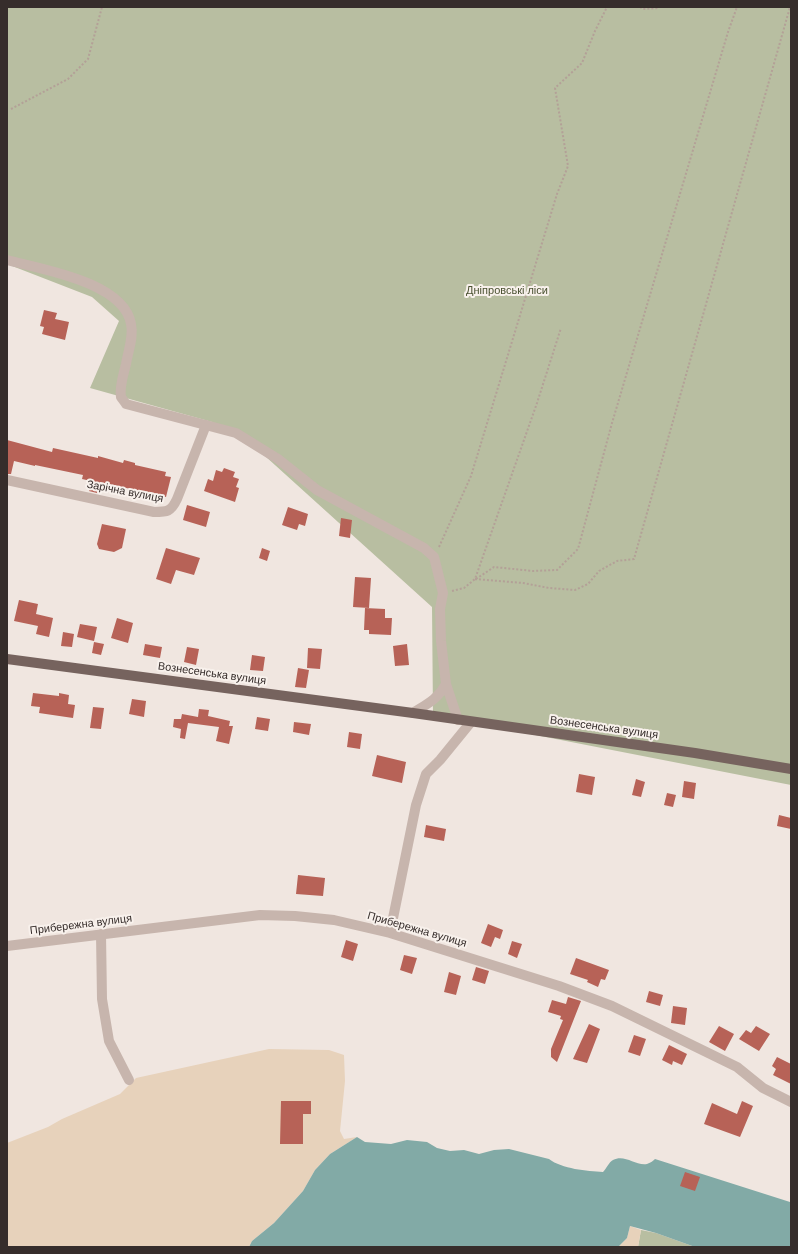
<!DOCTYPE html>
<meta charset="utf-8">
<style>
body{margin:0}
#map{position:relative;width:798px;height:1254px;overflow:hidden;background:#f0e6e0;font-family:"DM Sans",sans-serif}
canvas{display:block}
.frame{position:absolute;inset:0;border:8px solid #362d2b;pointer-events:none}
</style>
<div id="map">
<canvas width="798" height="1254"></canvas>
<div class="frame"></div>
</div>
<script>
const context = document.querySelector('canvas').getContext('2d');
context.lineJoin = 'round';
function fill(path, color) { context.fillStyle = color; context.fill(path, 'evenodd'); }
function strokePath(path, color, width, dash) { context.strokeStyle = color; context.lineWidth = width; context.lineCap = dash ? 'butt' : 'round'; context.setLineDash(dash || []); context.stroke(path); }
function drawText(font, color, halo, rows, align = 'center') {
  context.font = font + ' "DM Sans",sans-serif'; context.lineWidth = 4; context.setLineDash([]); context.textBaseline = 'middle'; context.strokeStyle = halo; context.fillStyle = color; for (const [text, x, y, turn = 0] of rows) {
    context.save(); context.translate(x, y); context.rotate((+turn || 0) * Math.PI / 180); context.textAlign = isNaN(turn) ? turn : align; if (halo) context.strokeText(text, 0, 0); context.fillText(text, 0, 0); context.restore();
  }
}
const green = new Path2D(`
 M 7,7 L 791,7 L 791,785 L 433,715 L 432,607 L 244,437 L 212,422 L 90,388 L 119,321 L 92,297 L 7,264 Z
 M 641,1230 L 656,1233 L 695,1247 L 638,1247 Z`);
const sand = new Path2D(`
 M 269,1049 L 329,1050 L 344,1055 L 345,1081 L 340,1131 L 344,1139 L 357,1137 L 330,1154 L 315,1170 L 303,1191 L 274,1223 L 252,1241 L 249,1247 L 7,1247 L 7,1143 L 48,1127 L 62,1119 L 120,1094 L 136,1078 Z
 M 630,1226 L 641,1230 L 638,1247 L 618,1247 L 627,1238 Z`);
const water = new Path2D(`
 M 357,1137 L 365,1142 L 391,1144 L 407,1140 L 427,1142 L 437,1148 L 450,1151 L 464,1150 L 479,1154 L 494,1150 L 509,1149 L 549,1159 C 562,1169 587,1171 603,1172 C 606,1169 609,1162 613,1160 C 625,1154 635,1166 647,1164 C 650,1163 653,1161 655,1159 L 790,1202 L 791,1247 L 695,1247 L 656,1233 L 630,1226 L 627,1238 L 618,1247 L 249,1247 L 252,1241 L 274,1223 L 303,1191 L 315,1170 L 330,1154 Z`);
const building = new Path2D(`
 M 44,310 L 57,313 L 55,319 L 69,322 L 65,340 L 42,334 L 44,327 L 40,326 Z
 M 7,440 L 52,452 L 53,448 L 98,458 L 98,456 L 123,463 L 124,460 L 135,463 L 135,465 L 166,472 L 165,476 L 171,477 L 166,497 L 100,482 L 97,493 L 89,491 L 91,481 L 82,479 L 83,475 L 35,465 L 35,466 L 14,461 L 11,474 L 7,474 Z
 M 224,468 L 235,472 L 233,477 L 239,479 L 236,487 L 239,488 L 235,502 L 204,491 L 208,479 L 213,481 L 216,470 L 222,472 Z
 M 187,505 L 210,512 L 206,527 L 183,520 Z
 M 288,507 L 308,514 L 305,526 L 299,524 L 297,530 L 282,525 Z
 M 341,518 L 352,520 L 350,538 L 339,536 Z
 M 102,524 L 126,529 L 122,548 L 114,552 L 99,549 L 97,544 Z
 M 166,548 L 200,558 L 194,575 L 176,570 L 171,584 L 156,579 Z
 M 262,548 L 270,551 L 267,561 L 259,558 Z
 M 355,577 L 371,578 L 369,608 L 353,607 Z
 M 19,600 L 38,604 L 36,614 L 53,618 L 49,637 L 36,634 L 38,626 L 14,621 Z
 M 365,608 L 385,609 L 385,618 L 392,618 L 391,635 L 369,634 L 369,630 L 364,630 Z
 M 117,618 L 133,623 L 128,643 L 111,638 Z
 M 80,624 L 97,627 L 94,641 L 77,637 Z
 M 63,632 L 74,634 L 72,647 L 61,646 Z
 M 94,642 L 104,644 L 101,655 L 92,653 Z
 M 145,644 L 162,647 L 160,658 L 143,655 Z
 M 407,644 L 409,665 L 395,666 L 393,646 Z
 M 187,647 L 199,649 L 196,665 L 184,662 Z
 M 308,648 L 322,649 L 320,669 L 307,668 Z
 M 252,655 L 265,657 L 263,671 L 250,670 Z
 M 298,668 L 309,670 L 306,688 L 295,687 Z
 M 33,693 L 59,696 L 59,693 L 69,695 L 68,704 L 75,705 L 73,718 L 39,713 L 40,707 L 31,706 Z
 M 132,699 L 146,701 L 144,717 L 129,714 Z
 M 93,707 L 104,708 L 101,729 L 90,728 Z
 M 199,709 L 209,710 L 208,716 L 230,721 L 229,726 L 233,726 L 229,744 L 216,741 L 219,727 L 188,723 L 185,739 L 180,738 L 181,729 L 173,727 L 174,719 L 181,719 L 182,714 L 198,717 Z
 M 257,717 L 270,719 L 268,731 L 255,729 Z
 M 294,722 L 311,724 L 309,735 L 293,732 Z
 M 349,732 L 362,734 L 360,749 L 347,747 Z
 M 377,755 L 406,762 L 402,783 L 372,776 Z
 M 579,774 L 595,777 L 592,795 L 576,792 Z
 M 636,779 L 645,782 L 641,797 L 632,795 Z
 M 684,781 L 696,783 L 694,799 L 682,797 Z
 M 667,793 L 676,795 L 673,807 L 664,805 Z
 M 779,815 L 791,818 L 791,829 L 777,826 Z
 M 426,825 L 446,829 L 444,841 L 424,837 Z
 M 298,875 L 325,878 L 323,896 L 296,894 Z
 M 488,924 L 503,930 L 500,939 L 495,937 L 491,947 L 481,943 Z
 M 346,940 L 358,944 L 353,961 L 341,957 Z
 M 512,941 L 522,944 L 517,958 L 508,954 Z
 M 404,955 L 417,958 L 412,974 L 400,970 Z
 M 576,958 L 609,970 L 605,980 L 601,979 L 598,987 L 587,982 L 588,980 L 570,974 Z
 M 476,967 L 489,971 L 485,984 L 472,980 Z
 M 449,972 L 461,976 L 456,995 L 444,992 Z
 M 649,991 L 663,995 L 660,1006 L 646,1002 Z
 M 568,997 L 581,1001 L 557,1062 L 551,1057 L 551,1049 L 563,1020 L 560,1019 L 561,1016 L 548,1012 L 552,1000 L 566,1004 Z
 M 673,1006 L 687,1008 L 685,1025 L 671,1023 Z
 M 589,1024 L 600,1029 L 587,1063 L 573,1059 Z
 M 719,1026 L 734,1034 L 725,1051 L 709,1042 Z
 M 756,1026 L 770,1034 L 759,1051 L 739,1039 L 746,1030 L 751,1033 Z
 M 634,1035 L 646,1039 L 640,1056 L 628,1052 Z
 M 669,1045 L 687,1054 L 682,1065 L 673,1061 L 672,1065 L 662,1060 Z
 M 777,1057 L 791,1064 L 791,1084 L 773,1075 L 776,1069 L 772,1066 Z
 M 281,1101 L 311,1101 L 311,1114 L 303,1114 L 303,1144 L 280,1144 Z
 M 742,1101 L 753,1106 L 740,1137 L 704,1124 L 712,1103 L 737,1114 Z
 M 685,1172 L 700,1177 L 695,1191 L 680,1186 Z`);
const path = new Path2D(`
 M 640,7 L 643,9 L 658,8 L 658,7
 M 11,109 L 68,79 L 88,59 L 102,7
 M 439,547 L 471,476 L 557,194 L 568,166 L 555,88 L 582,63 L 595,31 L 607,7
 M 475,579 L 523,583 L 549,588 L 575,590 L 588,584 L 599,571 L 617,561 L 634,559 L 790,7
 M 476,579 L 494,567 L 533,571 L 557,570 L 578,549 L 612,423 L 728,32 L 737,7
 M 452,591 L 464,588 L 475,579 L 537,403 L 561,328`);
const minor = new Path2D(`
 M 7,260 C 41,269 124,282 131,324 C 134,337 128,351 126,364 C 124,373 119,387 121,397 C 122,399 125,402 126,404 L 236,433 L 278,459 L 317,490 L 424,548 L 434,557 L 443,593 L 440,609 L 441,641 L 446,684 L 458,720
 M 7,480 L 154,512 C 167,512 171,512 177,499 L 206,425
 M 413,713 C 427,704 438,699 446,684
 M 390,933 L 416,805 L 426,774 L 440,760 L 471,722
 M 101,934 L 102,999 L 109,1041 L 129,1080
 M 7,946 L 260,915 L 295,916 L 334,920 L 390,933 L 559,986 L 612,1006 L 737,1067 L 763,1088 L 791,1102`);
const major = new Path2D(`
 M 7,659 L 413,713 L 695,753 L 791,769`);
const parkNames = [
 ["Дніпровські ліси",507,291]
];
const streetNames = [
 ["Зарічна вулиця",125,492,11],
 ["Вознесенська вулиця",212,674,8],
 ["Вознесенська вулиця",604,728,8],
 ["Прибережна вулиця",81,925,-7],
 ["Прибережна вулиця",417,930,16]
];
fill(green, '#b8bea1');
fill(sand, '#e7d2bb');
fill(water, '#82aaa6');
fill(building, '#b76257');
strokePath(path, '#b3a097', 2, [2, 2]);
strokePath(minor, '#c7b5ad', 10);
strokePath(major, '#76635e', 10);
drawText('11px', '#4a5131', '#f8f1ec', parkNames);
drawText('11px', '#362d2b', '#f8f1ec', streetNames);
</script>
